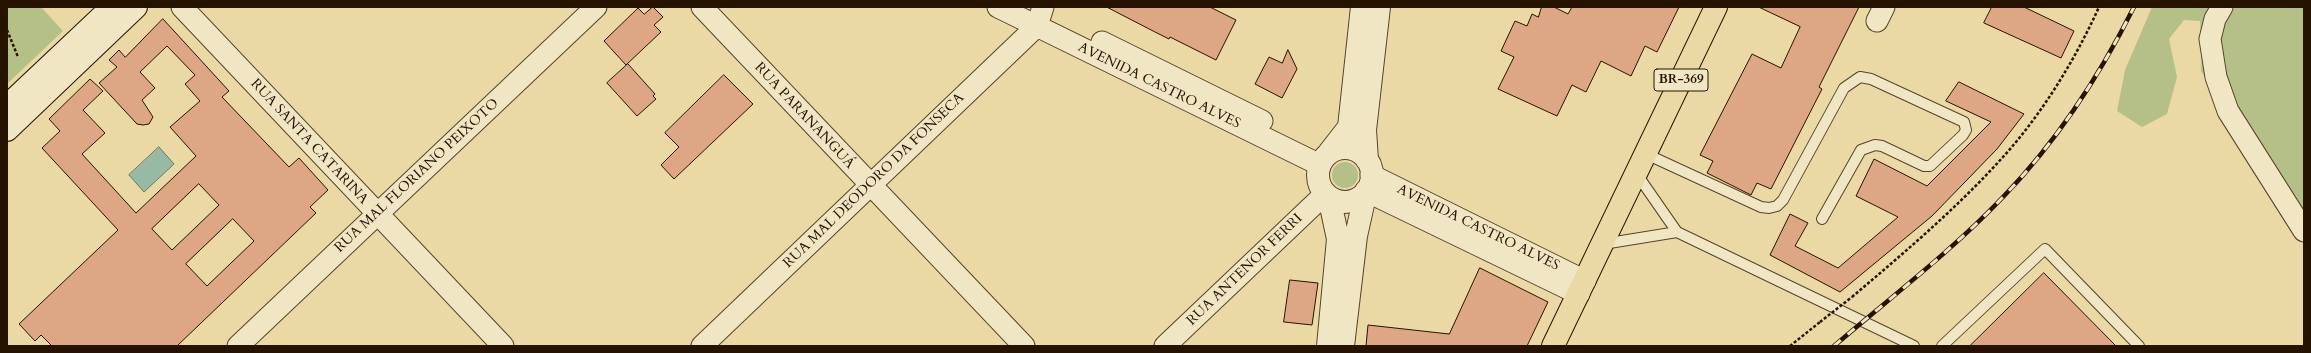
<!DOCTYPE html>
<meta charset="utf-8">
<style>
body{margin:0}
#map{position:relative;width:2311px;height:353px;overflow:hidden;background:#ead9a5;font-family:Cardo,serif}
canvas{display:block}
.frame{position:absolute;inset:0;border:8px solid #251300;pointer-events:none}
</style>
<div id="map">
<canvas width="2311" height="353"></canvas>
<div class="frame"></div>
</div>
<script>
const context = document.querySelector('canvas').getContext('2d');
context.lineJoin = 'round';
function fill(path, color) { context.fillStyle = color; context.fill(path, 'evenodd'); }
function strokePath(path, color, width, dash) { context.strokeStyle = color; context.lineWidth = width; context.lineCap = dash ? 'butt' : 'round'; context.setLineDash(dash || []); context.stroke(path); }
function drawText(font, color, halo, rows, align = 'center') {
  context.font = font + ' Cardo,serif'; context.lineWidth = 3; context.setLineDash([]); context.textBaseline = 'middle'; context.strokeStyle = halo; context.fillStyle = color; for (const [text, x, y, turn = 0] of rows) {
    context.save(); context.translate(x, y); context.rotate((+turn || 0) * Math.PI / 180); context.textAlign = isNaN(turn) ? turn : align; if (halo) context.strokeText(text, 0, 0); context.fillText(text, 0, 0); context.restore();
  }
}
const green = new Path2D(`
 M 7,7 L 41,7 L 63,31 L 7,84 Z
 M 2152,7 L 2304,7 L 2304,226 L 2266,179 L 2201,71 L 2202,48 L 2200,21 L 2184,20 L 2169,39 L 2177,77 L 2167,114 L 2142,127 L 2117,111 L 2125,70 Z
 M1332 175a13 13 0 1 1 26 0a13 13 0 1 1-26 0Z`);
const water = new Path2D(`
 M 159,147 L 174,164 L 144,192 L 129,175 Z`);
const building = new Path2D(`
 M 653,7 L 663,17 L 654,25 L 661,32 L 626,65 L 604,41 L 638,8 L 644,14 Z
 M 1107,7 L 1210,7 L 1236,20 L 1216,60 L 1170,37 L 1169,39 L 1155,32 Z
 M 1542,7 L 1554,7 L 1568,14 L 1572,7 L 1679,7 L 1657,52 L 1645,46 L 1631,76 L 1601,61 L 1586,92 L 1572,85 L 1557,116 L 1498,89 L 1514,57 L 1501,51 L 1515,21 L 1527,26 L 1532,14 L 1538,17 Z
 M 1759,7 L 1859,7 L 1819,87 L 1822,89 L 1771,189 L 1757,183 L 1751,195 L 1707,173 L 1713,161 L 1700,155 L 1752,54 L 1781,68 L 1800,27 Z
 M 1992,7 L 2024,7 L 2074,31 L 2061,58 L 1984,23 Z
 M 163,19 L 229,91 L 222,97 L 289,167 L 299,158 L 328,190 L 310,207 L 316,213 L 177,346 L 52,346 L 41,335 L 35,341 L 19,324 L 118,230 L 42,148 L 60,131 L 49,119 L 90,79 L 103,91 L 83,110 L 105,133 L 82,154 L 136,213 L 196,156 L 170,127 L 200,101 L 185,84 L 195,75 L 167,46 L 140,72 L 155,88 L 142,100 L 153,117 L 149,124 L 143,125 L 137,124 L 99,83 L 117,67 L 109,60 L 119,50 L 125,57 ZM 199,184 L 219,205 L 172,250 L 152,229 ZM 233,219 L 254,241 L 207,286 L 186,264 Z
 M 1288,50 L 1297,69 L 1282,98 L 1255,84 L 1269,57 L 1282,63 Z
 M 628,64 L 655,94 L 653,96 L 656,99 L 637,116 L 607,83 Z
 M 724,75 L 753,104 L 674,179 L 661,165 L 679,147 L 665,133 Z
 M 1959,82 L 2024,114 L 1997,149 L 1932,216 L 1840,292 L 1770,255 L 1790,214 L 1808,223 L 1795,246 L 1838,268 L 1898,217 L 1856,196 L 1874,159 L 1927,186 L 1991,122 L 1946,101 Z
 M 1480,268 L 1548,302 L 1527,346 L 1366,346 L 1368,325 L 1449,334 Z
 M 2044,273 L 2116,346 L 1970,346 Z
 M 1290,280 L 1318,283 L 1312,325 L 1284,322 Z`);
const path = new Path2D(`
 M 7,30 L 18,57
 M 1852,297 C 1905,252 1957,208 2003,157 C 2042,114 2075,60 2099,7
 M 1790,346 L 1820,322`);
const service = new Path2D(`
 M 1646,154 L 1761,207 L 1769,208 L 1777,206 L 1783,200 L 1844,88 L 1860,77 L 1871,79 L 1964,122 L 1966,130 L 1963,135 L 1930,166 L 1924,166 L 1882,146 L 1875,145 L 1861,150 L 1822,219
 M 1636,173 L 1677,232 L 1914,346
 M 1603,244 L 1677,232
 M 1942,346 L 2045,249 L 2139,346`);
const minor = new Path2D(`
 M 182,7 L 503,346
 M 702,7 L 1024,346
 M 998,7 L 1320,165
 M 2222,7 L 2215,19 L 2210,39 L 2216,77 L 2228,111 L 2304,231
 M 1877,21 L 1884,7
 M 1102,42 L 1262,121
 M 1371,175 L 1585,281
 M 1366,191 L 1579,294
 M 238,346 L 596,7
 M 702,346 L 1037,26 L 1043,7
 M 1165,346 L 1325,194`);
const tertiary = new Path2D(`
 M1318 175a27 27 0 1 1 54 0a27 27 0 1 1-54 0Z
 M 1328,154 L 1349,127 L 1362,7
 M 1367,160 L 1365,130 L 1379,7
 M 1328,346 L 1338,239 L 1329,197
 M 1343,346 L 1356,236 L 1366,191`);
const secondary = new Path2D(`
 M 7,106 L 112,7
 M 7,130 L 136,7`);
const primary = new Path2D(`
 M 1553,346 L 1716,7`);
const rail = new Path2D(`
 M 1834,346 C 1891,297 1952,251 2004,196 C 2057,141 2100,75 2134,7`);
const pathBridge = new Path2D(`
 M 1820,322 L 1852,297`);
const shields = [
 [1681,80,54]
];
const shieldNames = [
 ["BR-369",1681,80]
];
const streetNames = [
 ["AVENIDA CASTRO ALVES",1159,86,26],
 ["RUA PARANANGUÁ",804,116,47],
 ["RUA SANTA CATARINA",309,142,47],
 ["RUA MAL FLORIANO PEIXOTO",417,176,-43],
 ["RUA MAL DEODORO DA FONSECA",874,181,-44],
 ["AVENIDA CASTRO ALVES",1478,228,26],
 ["RUA ANTENOR FERRI",1245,270,-44]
];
fill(green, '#b4c088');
fill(water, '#98baa4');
strokePath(water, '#6a7762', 1);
fill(building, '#dda685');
strokePath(building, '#251300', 1);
strokePath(service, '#564429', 12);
strokePath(minor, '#564429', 23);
strokePath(tertiary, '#564429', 24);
strokePath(secondary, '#251300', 24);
strokePath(primary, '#251300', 24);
strokePath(path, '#251300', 2.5, [3, 2]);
strokePath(service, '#f1e6c4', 10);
strokePath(minor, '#f1e6c4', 21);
strokePath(tertiary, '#f1e6c4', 22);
strokePath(secondary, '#f1e6c4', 22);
strokePath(primary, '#ead9a5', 22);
strokePath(rail, '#251300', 4.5);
strokePath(rail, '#f1e6c4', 3, [9]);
strokePath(pathBridge, '#251300', 2.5, [3, 2]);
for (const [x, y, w] of shields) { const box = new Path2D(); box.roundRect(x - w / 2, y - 11, w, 22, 3); context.fillStyle = '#f1e6c4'; context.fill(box); strokePath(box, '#251300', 1); }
drawText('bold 13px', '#251300', null, shieldNames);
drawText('14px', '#251300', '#f1e6c4', streetNames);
</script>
